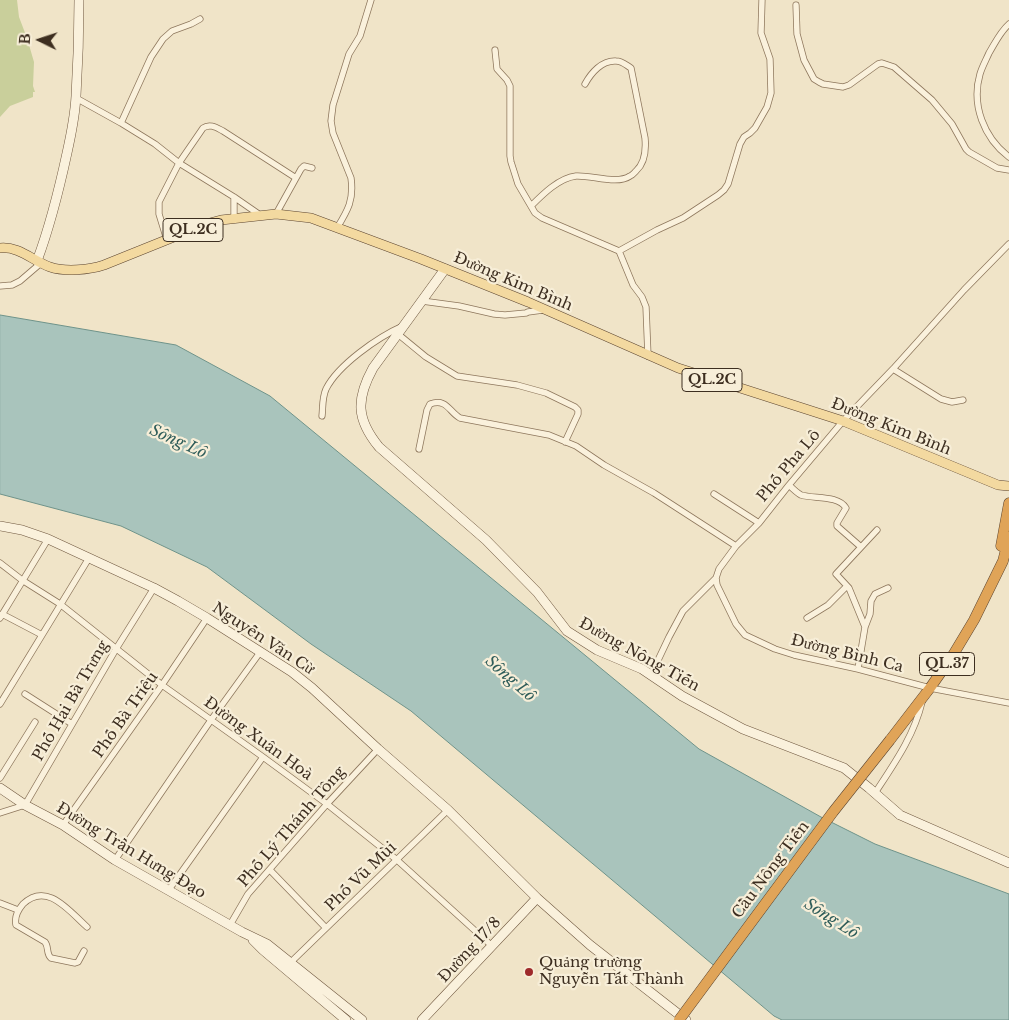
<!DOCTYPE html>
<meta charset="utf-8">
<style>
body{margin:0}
#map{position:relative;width:1009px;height:1020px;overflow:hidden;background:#f0e4c8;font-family:"Libre Baskerville",serif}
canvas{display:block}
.north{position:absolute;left:15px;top:15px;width:50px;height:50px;-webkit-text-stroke:4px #f7eed8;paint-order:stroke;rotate:274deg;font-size:14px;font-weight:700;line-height:20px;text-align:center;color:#3d2e20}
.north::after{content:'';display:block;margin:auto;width:18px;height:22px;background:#3d2e20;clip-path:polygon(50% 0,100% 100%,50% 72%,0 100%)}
</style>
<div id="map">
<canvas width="1009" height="1020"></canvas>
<div class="north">B</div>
</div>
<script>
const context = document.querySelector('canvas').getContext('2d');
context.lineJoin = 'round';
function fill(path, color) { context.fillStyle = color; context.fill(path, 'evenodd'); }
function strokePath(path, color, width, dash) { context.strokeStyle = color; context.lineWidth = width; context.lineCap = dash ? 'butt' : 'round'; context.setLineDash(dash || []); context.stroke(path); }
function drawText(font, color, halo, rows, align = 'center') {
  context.font = font + ' "Libre Baskerville",serif'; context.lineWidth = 4.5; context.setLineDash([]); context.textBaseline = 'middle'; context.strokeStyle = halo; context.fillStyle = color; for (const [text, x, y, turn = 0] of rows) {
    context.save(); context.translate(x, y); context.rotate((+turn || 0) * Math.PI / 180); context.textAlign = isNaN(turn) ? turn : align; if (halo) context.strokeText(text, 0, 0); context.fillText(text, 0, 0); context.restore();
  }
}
const green = new Path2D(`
 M 0,0 L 17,0 L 19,17 L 27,38 L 34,62 L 33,86 L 35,92 L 33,92 L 33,97 L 10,106 L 0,117 Z`);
const water = new Path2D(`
 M 0,315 L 176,345 L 270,396 L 699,749 L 821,817 L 875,844 L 1009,894 L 1009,1020 L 782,1020 L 774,1016 L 411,711 L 311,644 L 207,567 L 121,526 L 0,494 Z`);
const street = new Path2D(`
 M 796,5 L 797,34 L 804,60 L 814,79 L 819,82 L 823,84 L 843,87 L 849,85 L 878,64 L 882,63 L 894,67 L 932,100 L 952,124 L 966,149 L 969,152 L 997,168 L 1009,170
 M 1009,24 C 1000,32 995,43 989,53 C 986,60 982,67 980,74 C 971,105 984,138 1009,157
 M 495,50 L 497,69 L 507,80 L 510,86 L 510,156 L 511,162 L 518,184 L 535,213 L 542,218 L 619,251 L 633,285 L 642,297 L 646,307 L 648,356
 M 76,98 L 121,123 L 155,144 L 179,163 L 234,197 L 260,215
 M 121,123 L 151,57 L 163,39 L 172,31 L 191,24 L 200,19
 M 234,197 L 234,218
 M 531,206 C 543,194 559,178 576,176 C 592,175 617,185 630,176 C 633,175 634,173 636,171 C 645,163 646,149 645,138 L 631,68 C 626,65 622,61 616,61 C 602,60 591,73 585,84
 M 276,214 L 301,169 L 304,166 L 312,168
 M 337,228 C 348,210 354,200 351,178 L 333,133 L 331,121 L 333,105 L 349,54 L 360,36 L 371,0
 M 167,240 L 159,214 L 159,202 L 179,163 L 203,128 C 210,123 217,128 223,131 L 296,178
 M 619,251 L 657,230 L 683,218 L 718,195 L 724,190 L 728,184 L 740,144 L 744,137 L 750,133 L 755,128 L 767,107 L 771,93 L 770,59 L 761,33 L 762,0
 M 0,286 L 12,285 L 20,281 L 41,263
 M 422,301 L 459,306 L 494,314 L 505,315 L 526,313 L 528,312 L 543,310
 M 398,334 L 426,357 L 457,376 L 517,385 L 546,393 L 575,407 L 578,410 L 578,414 L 565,442
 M 893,369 L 941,399 L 952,402 L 963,400
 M 322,416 C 323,407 322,398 326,389 C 338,365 378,337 403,326
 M 419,449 L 427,410 L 430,404 C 447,398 449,412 460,418 L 549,435 L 576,446 L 604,465 L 654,493 L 736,546
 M 789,485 C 792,488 797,493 801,495 C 814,499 838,495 846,508 L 837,523 L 837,526 L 861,547
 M 714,494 L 759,523
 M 0,563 L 22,580 L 60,604 L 162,685 L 263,757 L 327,804 L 397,860 L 492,946
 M 716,578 L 717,585 L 736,624 L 745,635 L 775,649 L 794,655 L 858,669 L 930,688 L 1009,703
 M 2,614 L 42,635
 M 0,618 L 48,539
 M 807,618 L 828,605 L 847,586
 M 865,627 L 849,588 L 836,574 L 877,530
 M 858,669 L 865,627 L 870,614 L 871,601 L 875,594 L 888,588
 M 651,675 L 669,637 L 683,611 L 716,578 L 719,569 L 736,546 L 759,523 L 789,485 L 843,421 L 893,369 L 964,290 L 1009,244
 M 25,694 L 72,724
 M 0,704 L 89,558
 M 0,778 L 35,722
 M 875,793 C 894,764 914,736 922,702
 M 0,813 L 25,805 L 116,649 L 154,588
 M 63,825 L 162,685 L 207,618
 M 115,860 L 211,720 L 261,651
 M 270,870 L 326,928
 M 168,891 L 263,757
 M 0,903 L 18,910
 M 230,925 L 248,894 L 327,804 L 378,749
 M 84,951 L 78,962 L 75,963 L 51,958 C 46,954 49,947 45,942 L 16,925 C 14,917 18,910 23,904 C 47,881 69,911 87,927
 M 291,962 L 448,810`);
const secondary = new Path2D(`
 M 37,261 C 50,226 59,190 67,153 C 71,135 75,115 76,96 C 78,64 79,32 79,0
 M 445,269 L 373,368 C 356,399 356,419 379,447 L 486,540 L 537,592 L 567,631 L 597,650 L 642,669 L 682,696 L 743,729 L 844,768 L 869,788 L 900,815 L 1009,863
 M 0,526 L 22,530 L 48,539 L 154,588 L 178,601 L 207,618 L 292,672 L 312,688 L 378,749 L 448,810 L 537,898 L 590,945 L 686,1020
 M 0,788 L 25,805 L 63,825 L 115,860 L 242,932 L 267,944 L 362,1020
 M 253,940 L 263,950 L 346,1020
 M 422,1020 L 537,898`);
const primary = new Path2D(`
 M 0,248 C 19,246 33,261 50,267 C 65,272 89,270 104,265 L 206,224 L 221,220 L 276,214 L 311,218 L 421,259 L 528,302 L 678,368 L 843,421 L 998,485 L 1009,486`);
const highway = new Path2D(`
 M 1001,546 L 1009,503
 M 890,740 L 930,688 L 953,655 L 974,620 L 1003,561 L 1009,537`);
const highwayBridge = new Path2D(`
 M 679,1020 L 833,812 L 890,740`);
const markers = [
 [529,972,5,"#9e2a2b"]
];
const shields = [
 [193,230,60],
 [712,380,60],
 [947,664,55]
];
const shieldNames = [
 ["QL.2C",193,230],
 ["QL.2C",712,380],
 ["QL.37",947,664]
];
const streetNames = [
 ["Đường Kim Bình",513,282,23],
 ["Đường Kim Bình",891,427,22],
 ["Phố Pha Lô",789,466,-50],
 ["Nguyễn Văn Cừ",263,639,33],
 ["Đường Bình Ca",847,654,14],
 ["Đường Nông Tiến",639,655,29],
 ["Phố Hai Bà Trưng",71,701,-60],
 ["Phố Bà Triệu",126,715,-55],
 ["Đường Xuân Hoà",258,739,36],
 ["Phố Lý Thánh Tông",292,827,-49],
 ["Đường Trần Hưng Đạo",131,851,31],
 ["Cầu Nông Tiến",771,870,-53],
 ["Phố Vũ Mùi",361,877,-44],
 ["Đường 17/8",470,950,-47]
];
const poiNames = [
 ["Quảng trường",539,963],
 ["Nguyễn Tất Thành",539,980]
];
const waterNames = [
 ["Sông Lô",178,442,24],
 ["Sông Lô",510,679,41],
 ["Sông Lô",831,919,32]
];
fill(green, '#c9cf9b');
fill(water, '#a9c4bc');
strokePath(water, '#6f938a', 1);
strokePath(street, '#8d765c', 7);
strokePath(secondary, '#6f573f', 10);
strokePath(primary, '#5b4430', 10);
strokePath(highway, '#5b4430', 11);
strokePath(street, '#faf1dc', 5.5);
strokePath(secondary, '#faf1dc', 9);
strokePath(primary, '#f3d9a0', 9);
strokePath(highway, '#e0a458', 10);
strokePath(highwayBridge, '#5b4430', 11, []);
strokePath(highwayBridge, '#e0a458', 10);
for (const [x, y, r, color] of markers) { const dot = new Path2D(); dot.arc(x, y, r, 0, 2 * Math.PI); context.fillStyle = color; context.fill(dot); strokePath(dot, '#f7eed8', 2); }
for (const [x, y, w] of shields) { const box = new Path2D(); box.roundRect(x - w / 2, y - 11.5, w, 23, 4); context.fillStyle = '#f7eed8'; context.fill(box); strokePath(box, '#3d2e20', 1); }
drawText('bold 14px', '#3d2e20', null, shieldNames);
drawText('15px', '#3d2e20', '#f7eed8', streetNames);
drawText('15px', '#3d2e20', '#f7eed8', poiNames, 'left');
drawText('italic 16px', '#2f5d5a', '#f7eed8', waterNames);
</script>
